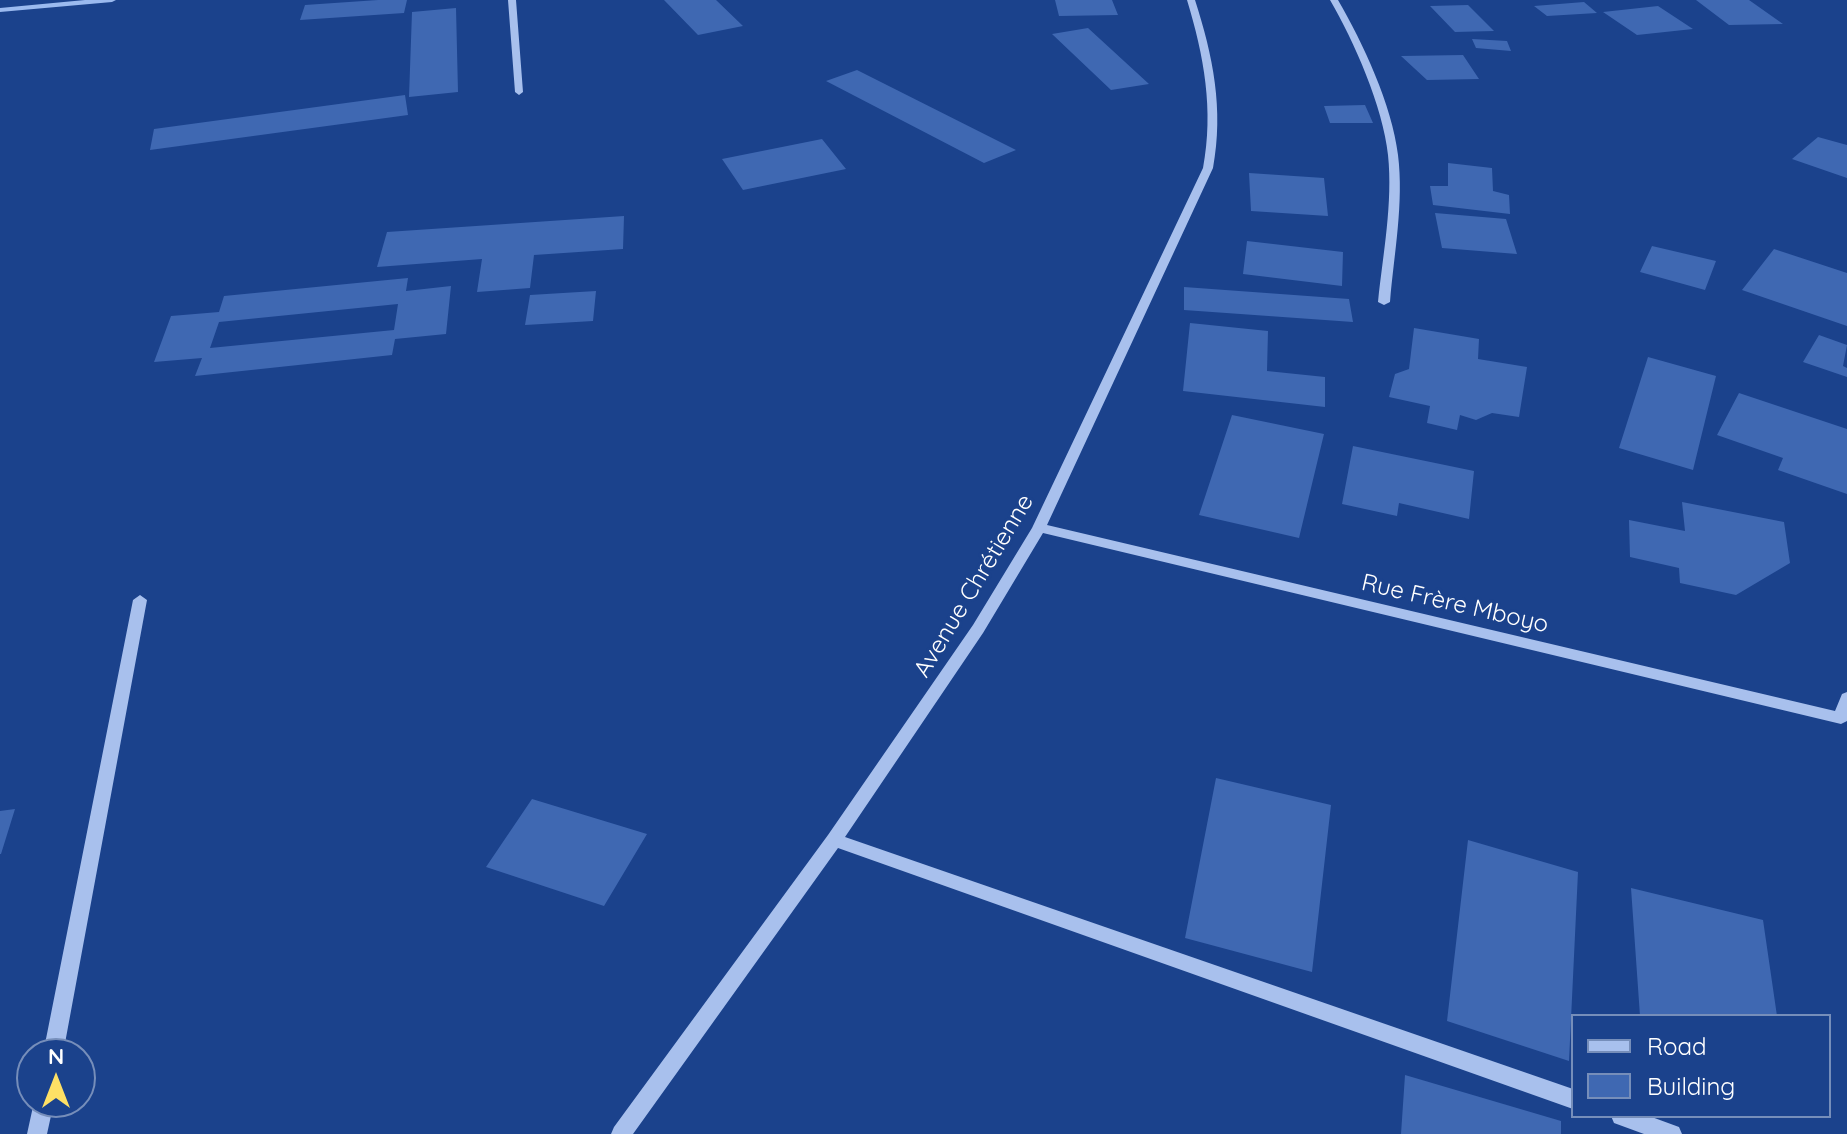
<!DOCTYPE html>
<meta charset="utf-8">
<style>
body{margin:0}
#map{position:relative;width:1847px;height:1134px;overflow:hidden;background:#1b428c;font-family:Quicksand,sans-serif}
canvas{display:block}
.legend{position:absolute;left:1571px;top:1014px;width:260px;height:104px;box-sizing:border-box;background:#1b428c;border:2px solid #768eba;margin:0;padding:10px 14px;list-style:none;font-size:24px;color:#fff}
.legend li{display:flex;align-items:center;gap:16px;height:40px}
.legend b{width:40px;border:2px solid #768eba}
.north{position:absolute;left:16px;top:1038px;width:80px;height:80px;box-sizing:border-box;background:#1b428c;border:2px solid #768eba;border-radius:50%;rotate:0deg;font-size:22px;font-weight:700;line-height:32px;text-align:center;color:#fff}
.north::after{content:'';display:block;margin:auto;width:28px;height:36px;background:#fee065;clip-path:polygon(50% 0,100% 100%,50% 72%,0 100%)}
</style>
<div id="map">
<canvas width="1847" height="1134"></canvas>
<ul class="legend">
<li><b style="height:10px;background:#a8c0ed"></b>Road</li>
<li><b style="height:22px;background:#3f68b2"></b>Building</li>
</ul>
<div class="north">N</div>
</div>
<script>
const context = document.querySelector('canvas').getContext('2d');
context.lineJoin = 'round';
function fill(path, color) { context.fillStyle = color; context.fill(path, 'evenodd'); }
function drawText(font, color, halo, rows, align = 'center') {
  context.font = font + ' Quicksand,sans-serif'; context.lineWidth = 6; context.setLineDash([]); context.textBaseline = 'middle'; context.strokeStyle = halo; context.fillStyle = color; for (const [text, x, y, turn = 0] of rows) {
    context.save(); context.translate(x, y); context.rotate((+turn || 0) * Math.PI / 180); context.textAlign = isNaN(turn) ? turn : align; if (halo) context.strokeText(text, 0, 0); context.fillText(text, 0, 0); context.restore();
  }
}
const stream = new Path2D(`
 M 85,0 L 116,0 L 112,2 L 0,12 L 0,8 Z`);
const building = new Path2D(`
 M 378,0 L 407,0 L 404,13 L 300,20 L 305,5 Z
 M 664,0 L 716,0 L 743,26 L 698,35 Z
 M 1055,0 L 1112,0 L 1118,15 L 1059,16 Z
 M 1696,0 L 1749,0 L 1783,24 L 1729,25 Z
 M 1584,2 L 1597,13 L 1547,16 L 1534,6 Z
 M 1468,5 L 1494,31 L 1455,32 L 1430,6 Z
 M 1658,6 L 1693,29 L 1637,35 L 1603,12 Z
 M 456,8 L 458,92 L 409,97 L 412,12 Z
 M 1088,28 L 1149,84 L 1111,90 L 1052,34 Z
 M 1472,39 L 1507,41 L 1511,51 L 1476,48 Z
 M 1463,55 L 1479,79 L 1427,80 L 1401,56 Z
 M 857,70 L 1016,150 L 984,163 L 826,81 Z
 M 405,95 L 408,115 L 150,150 L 154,129 Z
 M 1365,105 L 1373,123 L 1330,123 L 1324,106 Z
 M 1818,137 L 1847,145 L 1847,178 L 1792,159 Z
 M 822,139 L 846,169 L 743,190 L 722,159 Z
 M 1448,163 L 1492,168 L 1493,191 L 1509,195 L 1510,214 L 1433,205 L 1430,186 L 1448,186 Z
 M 1249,173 L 1324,178 L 1328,216 L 1251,211 Z
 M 1435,213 L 1506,219 L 1517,254 L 1442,248 Z
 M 624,216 L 623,249 L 534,255 L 530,288 L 477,292 L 482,259 L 377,267 L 387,232 Z
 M 1247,241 L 1343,252 L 1342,286 L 1243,274 Z
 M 1652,246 L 1716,261 L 1705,290 L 1640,272 Z
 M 1774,249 L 1847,273 L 1847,326 L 1742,290 Z
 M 408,278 L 406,291 L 451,286 L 446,334 L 395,339 L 392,355 L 195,376 L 202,358 L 154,362 L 171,316 L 219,312 L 224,296 ZM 398,304 L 394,330 L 210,348 L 219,322 Z
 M 1184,287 L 1349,299 L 1353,322 L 1184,310 Z
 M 596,291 L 593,321 L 525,325 L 530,295 Z
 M 1190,323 L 1268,331 L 1267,371 L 1325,377 L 1325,407 L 1183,391 Z
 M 1414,328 L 1479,339 L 1478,359 L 1527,367 L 1519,417 L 1492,413 L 1476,420 L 1460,415 L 1457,430 L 1427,423 L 1430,406 L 1389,397 L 1395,374 L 1409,369 Z
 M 1819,335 L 1847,345 L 1843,366 L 1847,368 L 1847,377 L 1803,362 Z
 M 1648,357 L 1716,376 L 1693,470 L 1619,448 Z
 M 1739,393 L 1847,429 L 1847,494 L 1778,470 L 1783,458 L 1717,435 Z
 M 1232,415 L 1324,434 L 1299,538 L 1199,515 Z
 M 1353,446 L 1474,471 L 1469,519 L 1399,503 L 1397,516 L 1342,504 Z
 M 1682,502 L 1784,522 L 1790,563 L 1736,595 L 1680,583 L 1679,568 L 1630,557 L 1629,520 L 1685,531 Z
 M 1216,778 L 1331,805 L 1312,972 L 1185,938 Z
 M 532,799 L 647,834 L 604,906 L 486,867 Z
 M 15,809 L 1,854 L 0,854 L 0,811 Z
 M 1468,840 L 1578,872 L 1569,1061 L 1447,1021 Z
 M 1631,888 L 1763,920 L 1777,1016 L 1640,1016 Z
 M 1405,1075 L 1561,1121 L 1561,1134 L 1401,1134 Z`);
const minor = new Path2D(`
 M 508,0 L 516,0 L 523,92 L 519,95 L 515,92 Z
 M 1187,0 L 1195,0 C 1213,56 1224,109 1213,168 L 1047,525 L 1835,711 L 1842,694 L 1847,692 L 1847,721 L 1841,724 L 1043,533 L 983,633 L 845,837 L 1573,1089 L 1573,1109 L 838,848 L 633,1134 L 611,1134 L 614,1127 L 828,835 L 973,625 L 1032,528 L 1203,168 C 1214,110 1204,56 1187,0 Z
 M 1330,0 L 1338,0 C 1363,43 1392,105 1398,155 C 1404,203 1394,254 1390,302 L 1384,305 L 1378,302 C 1383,254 1393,203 1388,155 C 1383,107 1354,41 1330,0 Z
 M 140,595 L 147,600 L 63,1054 L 43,1054 L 133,600 Z
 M 34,1102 L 54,1102 L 47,1134 L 27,1134 Z
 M 1611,1116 L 1649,1116 L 1679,1127 L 1682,1134 L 1644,1134 L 1614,1123 Z`);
const streetNames = [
 ["Avenue Chrétienne",974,586,-59],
 ["Rue Frère Mboyo",1455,604,13]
];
fill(stream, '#9bbaef');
fill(building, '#3f68b2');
fill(minor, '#a8c0ed');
drawText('24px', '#fff', '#1b428c', streetNames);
</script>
